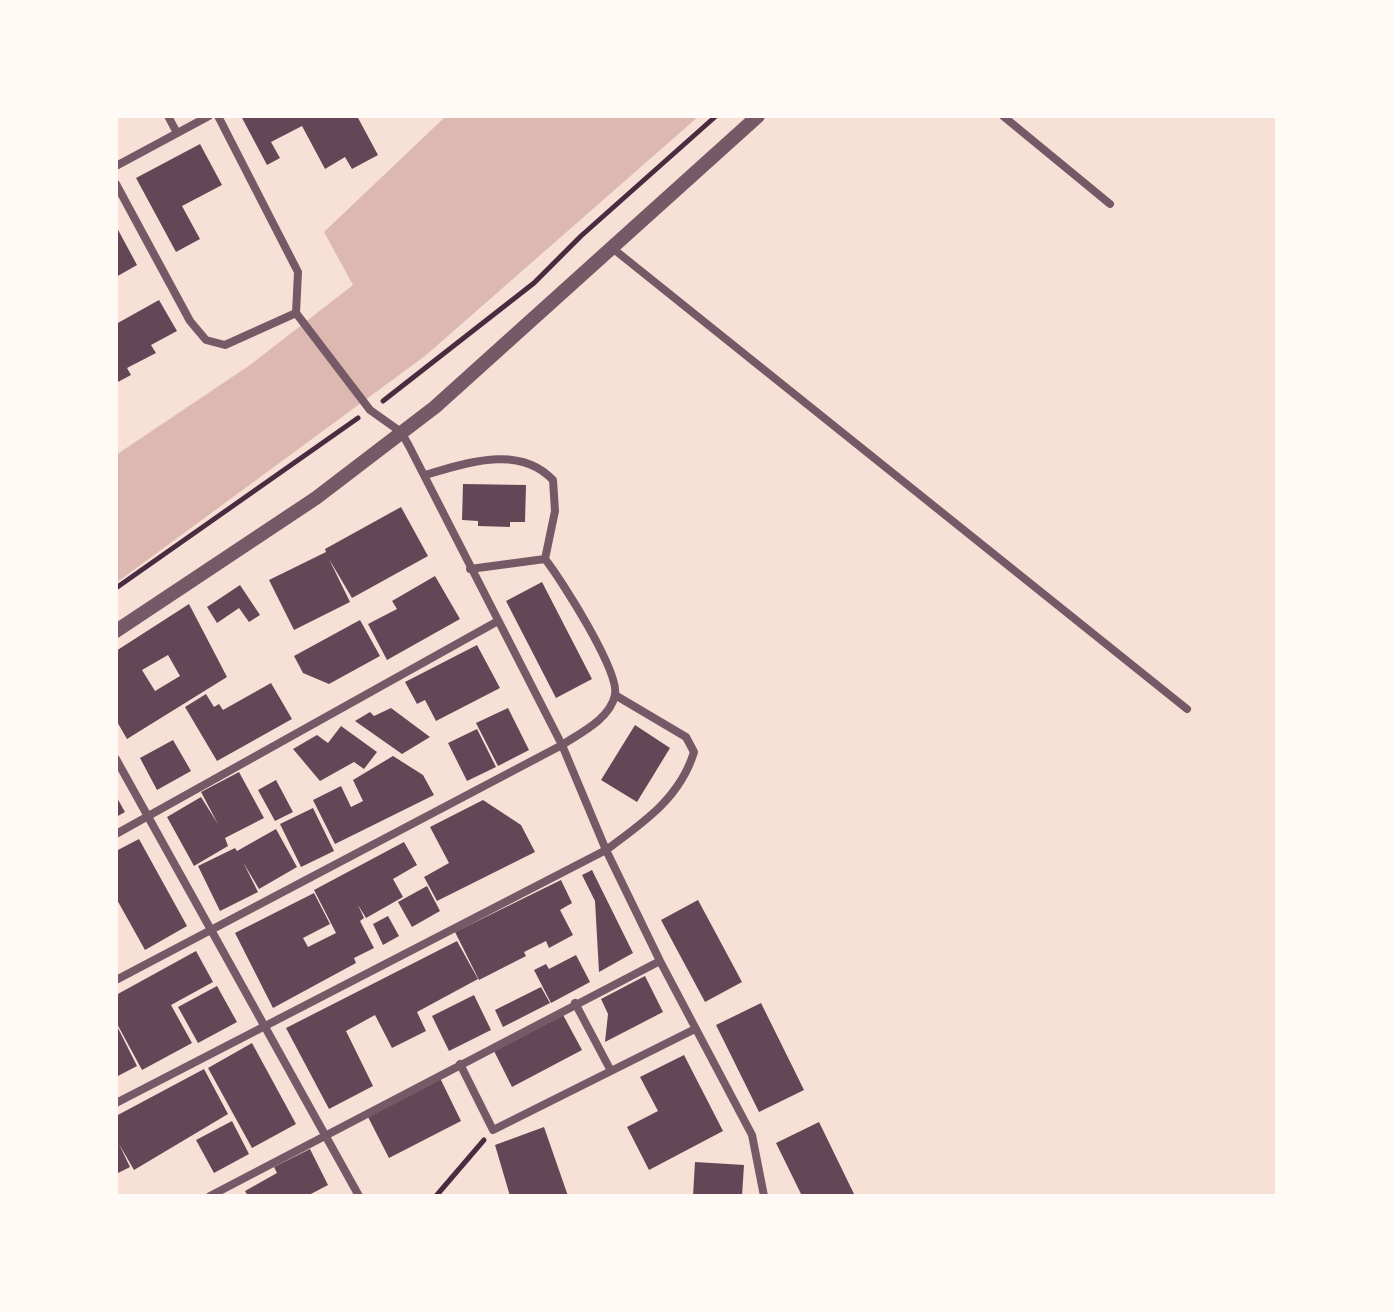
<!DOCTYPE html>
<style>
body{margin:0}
#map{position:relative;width:1393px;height:1312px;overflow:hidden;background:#f7e1d7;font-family:Lato,sans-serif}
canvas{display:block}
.frame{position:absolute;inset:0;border:118px solid #fffaf5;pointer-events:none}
</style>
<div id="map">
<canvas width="1393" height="1312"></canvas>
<div class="frame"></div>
</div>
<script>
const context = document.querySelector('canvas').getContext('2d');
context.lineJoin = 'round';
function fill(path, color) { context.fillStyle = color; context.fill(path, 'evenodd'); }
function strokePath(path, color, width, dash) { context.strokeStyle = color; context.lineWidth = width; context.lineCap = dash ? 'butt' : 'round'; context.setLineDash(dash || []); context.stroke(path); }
const water = new Path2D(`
 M 446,116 L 699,116 L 425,356 L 116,583 L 116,455 L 250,365 L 353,285 L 324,232 Z`);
const building = new Path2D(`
 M 241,116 L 357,116 L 378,155 L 352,169 L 345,157 L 325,169 L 302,126 L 271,142 L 280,158 L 267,165 Z
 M 200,144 L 222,185 L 182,206 L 200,239 L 176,252 L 136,178 Z
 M 116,226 L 137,265 L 116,277 Z
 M 159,300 L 177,331 L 151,345 L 156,353 L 127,368 L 131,375 L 116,383 L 116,324 Z
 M 463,484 L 526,485 L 525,522 L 510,522 L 510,527 L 478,526 L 478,521 L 462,520 Z
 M 401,507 L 428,556 L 352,598 L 329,559 L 350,602 L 294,630 L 269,580 L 326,552 L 325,549 Z
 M 435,576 L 460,619 L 387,660 L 368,624 L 397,609 L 392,601 Z
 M 542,582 L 592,679 L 556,698 L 506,601 Z
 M 240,585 L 260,615 L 249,622 L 239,608 L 217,623 L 207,607 Z
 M 189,604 L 227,677 L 127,739 L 116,720 L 116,651 ZM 168,655 L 180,676 L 155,691 L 142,670 Z
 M 360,620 L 380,656 L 329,684 L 303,673 L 294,656 Z
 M 477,645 L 500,688 L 436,721 L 425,700 L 417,704 L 405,682 Z
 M 271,683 L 292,719 L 217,761 L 185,707 L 206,694 L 214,707 L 219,704 L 223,710 Z
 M 391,708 L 430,737 L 402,754 L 355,721 L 370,712 L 374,716 Z
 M 508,708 L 529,750 L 498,766 L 476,723 Z
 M 635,725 L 670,748 L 637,802 L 601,780 Z
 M 341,726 L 377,752 L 364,769 L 354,762 L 320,781 L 293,749 L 317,735 L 328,743 Z
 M 477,729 L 496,767 L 467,781 L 448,743 Z
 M 173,740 L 191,771 L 157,790 L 140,758 Z
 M 393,756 L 423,775 L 434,795 L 335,844 L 313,800 L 341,786 L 351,807 L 363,801 L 353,780 Z
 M 239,772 L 264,818 L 225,838 L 228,846 L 194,866 L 167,817 L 201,797 L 218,824 L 201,792 Z
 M 276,780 L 293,812 L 275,821 L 258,790 Z
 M 116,796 L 125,812 L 116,817 Z
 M 483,800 L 521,825 L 535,852 L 437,901 L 424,877 L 449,863 L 430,827 Z
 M 313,808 L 334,851 L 301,867 L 280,824 Z
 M 276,829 L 297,867 L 259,889 L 243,862 L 258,892 L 220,911 L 198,866 L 235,848 L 237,851 Z
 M 139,839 L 187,926 L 145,950 L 116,898 L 116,851 Z
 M 404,842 L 417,865 L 393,879 L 403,897 L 366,918 L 358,905 L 364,918 L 360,921 L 374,948 L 354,958 L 356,963 L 273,1008 L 235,933 L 314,893 L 330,924 L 303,938 L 308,947 L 336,933 L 314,890 Z
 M 592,870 L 633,953 L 599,972 L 595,901 L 582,875 Z
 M 561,880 L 572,903 L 560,910 L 573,935 L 549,948 L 546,941 L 524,952 L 526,956 L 479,980 L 455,932 Z
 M 427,886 L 440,911 L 412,927 L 398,902 Z
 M 698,900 L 742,982 L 705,1002 L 661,920 Z
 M 388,916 L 399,936 L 383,945 L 373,924 Z
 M 457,941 L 478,979 L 417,1012 L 426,1031 L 392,1048 L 375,1015 L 346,1031 L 373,1086 L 329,1109 L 286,1028 Z
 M 196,951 L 213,982 L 171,1005 L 192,1043 L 142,1070 L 116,1022 L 116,995 Z
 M 576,955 L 590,982 L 551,1003 L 534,970 L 546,964 L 549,969 Z
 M 645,976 L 663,1012 L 605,1042 L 608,1014 L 601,999 Z
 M 217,986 L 237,1022 L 198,1043 L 178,1007 Z
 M 541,987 L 550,1003 L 503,1027 L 495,1010 Z
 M 474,995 L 491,1030 L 449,1051 L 432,1016 Z
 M 761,1003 L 804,1090 L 759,1112 L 716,1025 Z
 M 562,1013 L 582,1050 L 512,1087 L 493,1049 Z
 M 116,1024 L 137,1066 L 116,1077 Z
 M 252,1043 L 296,1124 L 252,1148 L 208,1068 Z
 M 684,1055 L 723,1131 L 649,1170 L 627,1127 L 658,1111 L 640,1077 Z
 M 204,1069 L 228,1114 L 134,1170 L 119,1144 L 130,1167 L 116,1174 L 116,1116 Z
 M 440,1078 L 461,1121 L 389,1158 L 367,1115 Z
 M 232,1121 L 249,1154 L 214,1173 L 196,1140 Z
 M 819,1122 L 855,1196 L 802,1196 L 776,1143 Z
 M 544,1127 L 568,1196 L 510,1196 L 495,1145 Z
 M 310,1149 L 328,1185 L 307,1196 L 248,1196 L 245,1191 L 277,1173 L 274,1167 Z
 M 695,1162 L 744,1165 L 742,1196 L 693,1196 Z`);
const path = new Path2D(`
 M 383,401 L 534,283 L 581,236 L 716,116
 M 116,588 L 358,418
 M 436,1196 L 484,1140`);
const minor = new Path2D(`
 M 168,116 L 177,133
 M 218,116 L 298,272 L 296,313 L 370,410 L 401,432 L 409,446 L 562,745 L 606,850 L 660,961 L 752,1135 L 764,1196
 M 1003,116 L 1110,204
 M 116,166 L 209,116
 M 116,184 L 190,321 L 206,340 L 225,345 L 296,313
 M 611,247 L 1187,709
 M 425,475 C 467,463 519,444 553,480 L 555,511 L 545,559
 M 116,759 L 359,1196
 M 116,834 L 498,621
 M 116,980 L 562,745 C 580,733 610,719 615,695 C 620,672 561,579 545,559 L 470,569
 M 575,1003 L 611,1071
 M 460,1064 L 493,1130 L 695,1029
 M 116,1103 L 606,850 C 643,823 680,798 694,752 L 686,737 L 615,695
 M 210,1196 L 660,961`);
const tertiary = new Path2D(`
 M 116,631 L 316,498 L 435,407 L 758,116`);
fill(water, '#dcb8b0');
fill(building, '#644757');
strokePath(path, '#4a2c40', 5);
strokePath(minor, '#755966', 8);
strokePath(tertiary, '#755966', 14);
</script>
